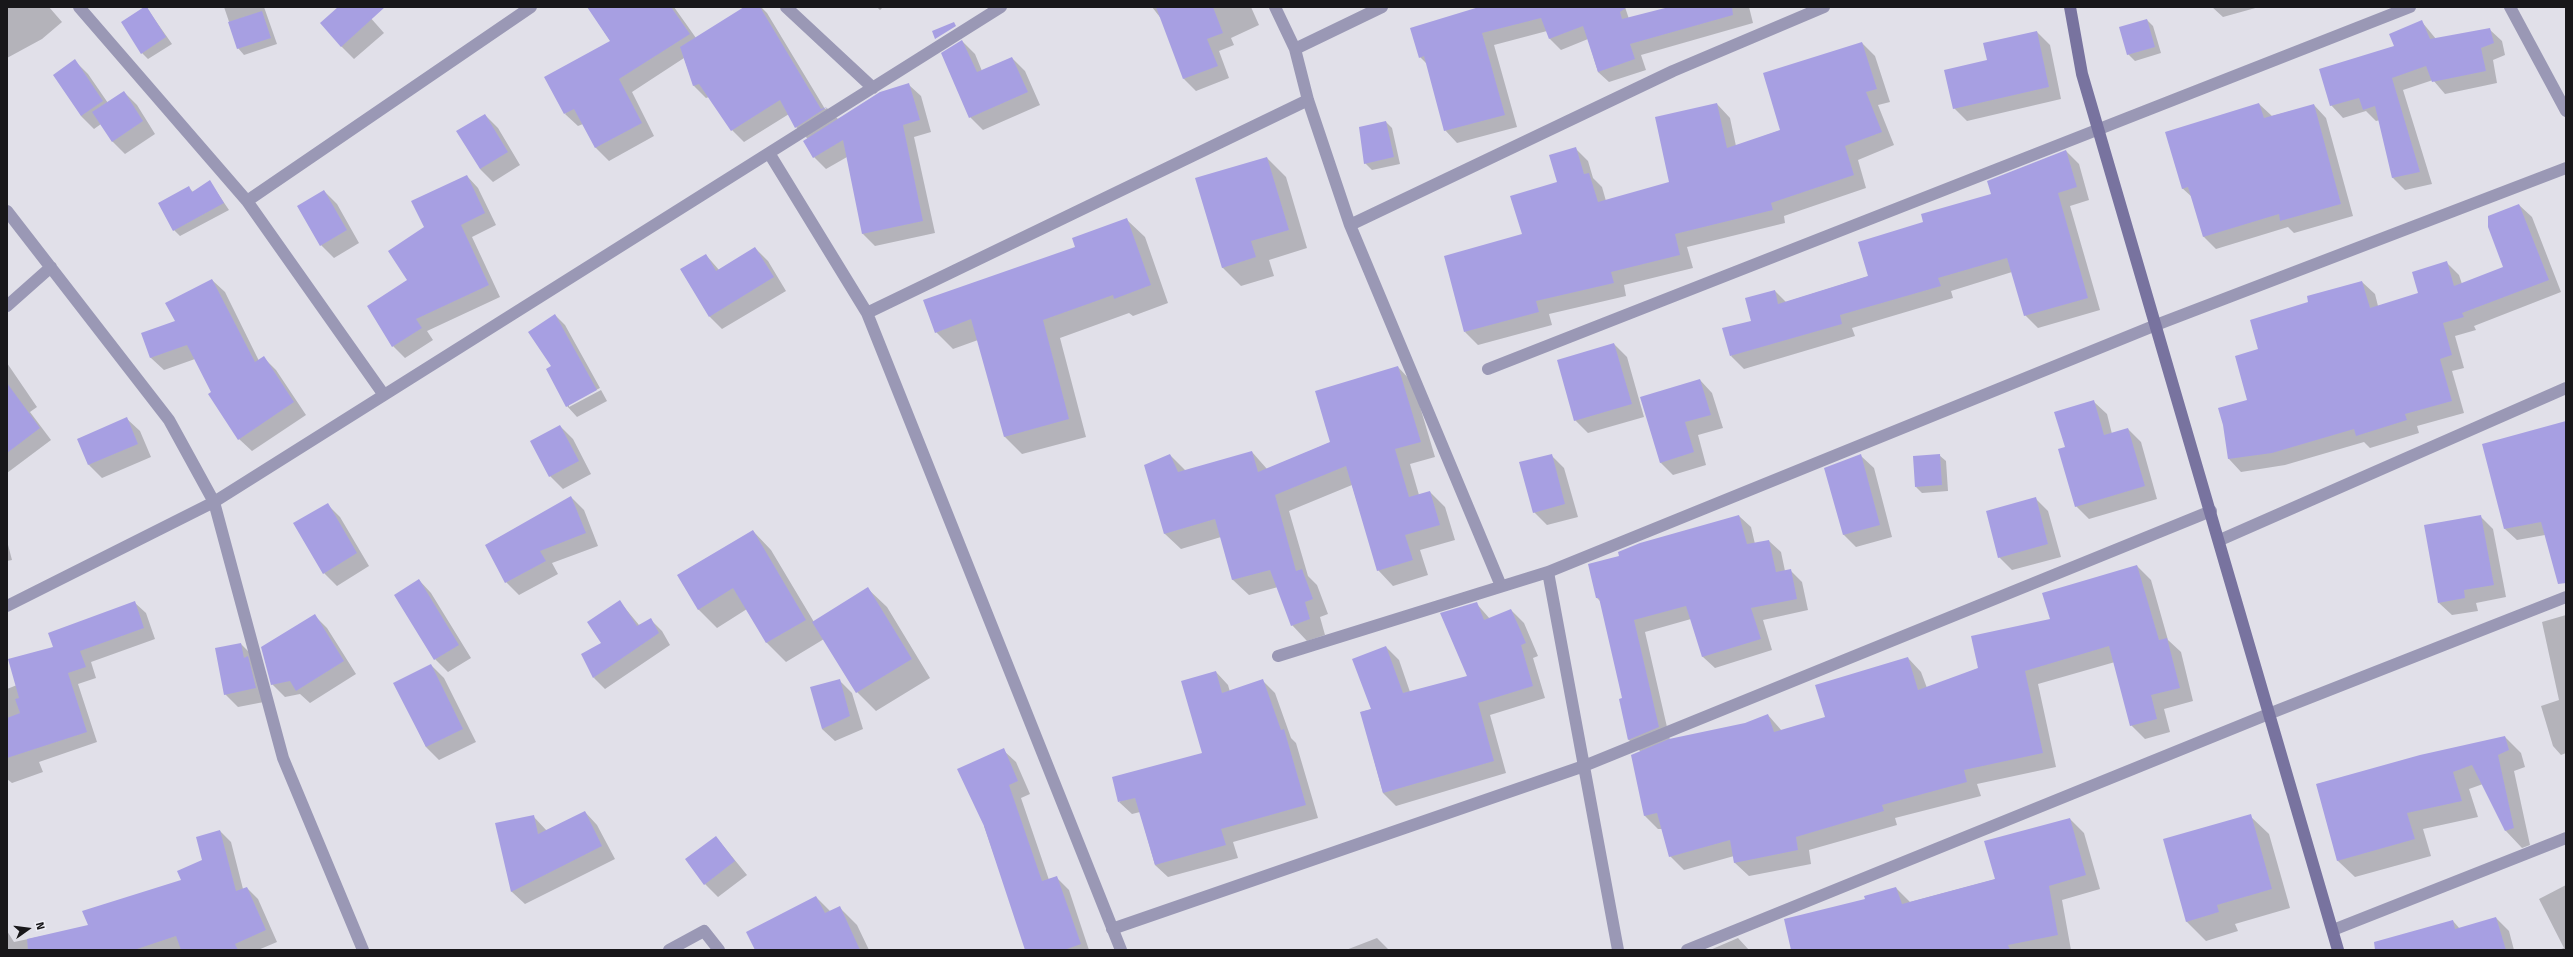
<!DOCTYPE html>
<style>
body{margin:0}
#map{position:relative;width:2573px;height:957px;overflow:hidden;background:#e1e0e9;font-family:"Fira Sans",sans-serif}
canvas{display:block}
.frame{position:absolute;inset:0;border:8px solid #18171a;pointer-events:none}
.north{position:absolute;left:8px;top:909px;width:40px;height:40px;-webkit-text-stroke:3px #eeeef6;paint-order:stroke;rotate:76deg;font-size:11px;font-weight:700;line-height:16px;text-align:center;color:#18171a}
.north::after{content:'';display:block;margin:auto;width:14px;height:18px;background:#18171a;clip-path:polygon(50% 0,100% 100%,50% 72%,0 100%)}
</style>
<div id="map">
<canvas width="2573" height="957"></canvas>
<div class="frame"></div>
<div class="north">N</div>
</div>
<script>
const context = document.querySelector('canvas').getContext('2d');
context.lineJoin = 'round';
function fill(path, color) { context.fillStyle = color; context.fill(path, 'evenodd'); }
function strokePath(path, color, width, dash) { context.strokeStyle = color; context.lineWidth = width; context.lineCap = dash ? 'butt' : 'round'; context.setLineDash(dash || []); context.stroke(path); }
const shadow = new Path2D(`
 M 7,7 L 49,7 L 62,22 L 42,39 L 7,58 Z
 M 146,7 L 172,44 L 148,59 L 142,53 Z
 M 224,7 L 264,7 L 277,44 L 244,55 L 238,48 Z
 M 340,7 L 361,7 L 384,33 L 354,59 L 341,46 Z
 M 588,7 L 674,7 L 696,38 L 746,7 L 761,7 L 767,13 L 825,109 L 827,108 L 838,119 L 909,85 L 921,96 L 931,132 L 914,137 L 935,233 L 875,246 L 863,234 L 847,157 L 826,169 L 814,157 L 808,139 L 796,127 L 789,114 L 744,142 L 732,130 L 709,97 L 706,98 L 694,86 L 684,58 L 632,92 L 654,136 L 609,161 L 596,148 L 583,124 L 578,126 L 565,114 L 611,42 Z
 M 877,7 L 883,7 L 880,10 Z
 M 1152,7 L 1251,7 L 1259,25 L 1231,38 L 1234,45 L 1219,51 L 1229,78 L 1196,91 L 1184,79 L 1163,21 Z
 M 1478,7 L 1625,7 L 1629,19 L 1673,7 L 1749,7 L 1753,23 L 1641,55 L 1646,70 L 1609,82 L 1598,72 L 1588,39 L 1561,50 L 1550,39 L 1547,31 L 1494,45 L 1517,127 L 1457,143 L 1445,130 L 1428,65 L 1420,57 Z
 M 2212,7 L 2259,7 L 2223,17 Z
 M 2147,20 L 2153,26 L 2161,53 L 2135,61 L 2128,54 Z
 M 2422,22 L 2436,39 L 2489,29 L 2502,41 L 2505,55 L 2493,60 L 2497,83 L 2445,94 L 2433,80 L 2403,90 L 2432,184 L 2405,190 L 2393,178 L 2380,120 L 2376,121 L 2366,111 L 2343,118 L 2331,105 Z
 M 2037,32 L 2050,45 L 2061,99 L 1967,121 L 1954,108 Z
 M 962,41 L 975,54 L 982,71 L 1012,58 L 1025,71 L 1040,105 L 983,130 L 970,117 Z
 M 1862,43 L 1875,56 L 1890,102 L 1878,105 L 1894,145 L 1858,160 L 1866,188 L 1784,216 L 1785,223 L 1687,247 L 1693,268 L 1624,285 L 1626,296 L 1549,314 L 1552,325 L 1478,345 L 1465,332 L 1523,235 L 1559,183 L 1575,148 L 1588,161 L 1593,178 L 1602,187 L 1606,201 L 1670,183 L 1717,104 L 1730,118 L 1736,146 L 1781,130 Z
 M 75,61 L 88,74 L 108,103 L 124,92 L 137,105 L 155,134 L 125,154 L 112,141 L 101,124 L 94,129 L 81,116 Z
 M 2259,104 L 2272,116 L 2314,105 L 2326,118 L 2353,216 L 2294,233 L 2288,227 L 2216,249 L 2204,237 L 2192,197 L 2182,188 Z
 M 485,115 L 498,128 L 520,165 L 493,182 L 480,169 Z
 M 1386,122 L 1392,128 L 1400,164 L 1372,170 L 1365,163 Z
 M 2066,151 L 2079,164 L 2089,200 L 2070,206 L 2100,310 L 2038,328 L 2025,315 L 2012,272 L 1951,291 L 1953,298 L 1852,328 L 1855,336 L 1744,369 L 1731,356 L 1775,291 L 1786,302 L 1869,276 L 1924,222 L 1992,195 Z
 M 1267,158 L 1286,177 L 1307,248 L 1269,260 L 1274,276 L 1241,286 L 1222,267 Z
 M 467,176 L 478,188 L 496,225 L 472,237 L 500,297 L 427,331 L 433,340 L 405,358 L 393,346 L 425,227 Z
 M 210,182 L 229,210 L 180,236 L 174,230 L 189,188 L 193,192 Z
 M 324,191 L 337,204 L 359,243 L 334,258 L 321,245 L 299,206 Z
 M 2519,205 L 2532,217 L 2561,292 L 2474,326 L 2476,330 L 2455,336 L 2464,368 L 2452,371 L 2464,413 L 2417,426 L 2419,433 L 2370,448 L 2364,442 L 2285,465 L 2241,472 L 2229,459 L 2224,425 L 2248,400 L 2260,350 L 2310,303 L 2362,282 L 2375,294 L 2378,306 L 2419,294 L 2447,263 L 2459,275 L 2462,284 L 2505,267 Z
 M 1127,220 L 1145,237 L 1168,303 L 1133,316 L 1129,313 L 1060,338 L 1086,437 L 1022,454 L 1005,437 L 978,340 L 953,349 L 936,332 Z
 M 755,248 L 768,261 L 786,291 L 722,329 L 710,317 L 706,255 L 719,270 Z
 M 212,280 L 225,292 L 259,361 L 264,358 L 276,370 L 306,415 L 252,451 L 239,439 L 195,359 L 164,370 L 151,358 L 143,334 L 176,322 Z
 M 555,315 L 565,325 L 600,388 L 569,404 L 569,407 L 601,390 L 607,401 L 577,417 L 567,406 L 547,369 L 552,367 Z
 M 1614,344 L 1627,357 L 1644,417 L 1588,433 L 1575,420 Z
 M 7,363 L 37,407 L 30,412 L 51,440 L 7,473 Z
 M 1398,367 L 1413,383 L 1435,457 L 1410,464 L 1419,495 L 1430,492 L 1445,507 L 1455,540 L 1420,550 L 1428,575 L 1393,586 L 1378,570 L 1352,485 L 1289,511 L 1308,576 L 1317,585 L 1328,614 L 1320,617 L 1325,635 L 1307,641 L 1292,625 L 1278,587 L 1249,595 L 1233,580 L 1221,537 L 1181,549 L 1165,534 L 1170,455 L 1186,471 L 1252,452 L 1267,469 L 1331,442 Z
 M 1700,380 L 1712,393 L 1723,428 L 1698,435 L 1706,465 L 1673,475 L 1660,462 Z
 M 2094,402 L 2107,414 L 2112,434 L 2128,429 L 2141,442 L 2157,499 L 2089,519 L 2076,506 L 2066,448 Z
 M 127,419 L 140,431 L 151,457 L 102,478 L 89,465 L 78,439 Z
 M 2566,422 L 2566,548 L 2545,535 L 2517,540 L 2505,529 L 2483,445 Z
 M 560,426 L 573,439 L 591,474 L 563,489 L 550,476 Z
 M 1551,455 L 1564,468 L 1578,517 L 1547,525 L 1534,512 Z
 M 1939,455 L 1946,461 L 1948,491 L 1922,493 L 1916,487 Z
 M 1861,456 L 1874,468 L 1892,537 L 1856,547 L 1843,534 Z
 M 571,497 L 584,510 L 598,546 L 552,563 L 558,574 L 519,595 L 506,582 L 486,545 Z
 M 2035,498 L 2048,511 L 2061,557 L 2012,570 L 1999,557 Z
 M 327,504 L 340,517 L 369,566 L 337,586 L 324,573 Z
 M 1739,516 L 1751,527 L 1755,544 L 1769,541 L 1781,552 L 1785,571 L 1790,570 L 1802,582 L 1808,610 L 1763,620 L 1772,650 L 1715,668 L 1703,657 L 1691,619 L 1645,632 L 1670,740 L 1745,724 L 1768,715 L 1782,731 L 1826,718 L 1908,658 L 1921,672 L 1927,688 L 1979,668 L 2051,619 L 2137,566 L 2151,580 L 2168,640 L 2181,652 L 2193,701 L 2164,709 L 2170,732 L 2145,739 L 2131,725 L 2115,662 L 2038,684 L 2056,767 L 1977,784 L 1981,796 L 1895,818 L 1897,825 L 1809,850 L 1811,864 L 1749,876 L 1735,863 L 1734,856 L 1684,870 L 1670,856 L 1663,829 L 1658,829 L 1645,816 L 1641,752 L 1629,740 L 1623,699 L 1601,602 L 1597,598 L 1620,557 Z
 M 2480,516 L 2493,529 L 2506,597 L 2476,603 L 2478,611 L 2452,615 L 2439,603 Z
 M 753,531 L 771,550 L 814,622 L 868,589 L 887,607 L 930,678 L 876,711 L 857,692 L 824,639 L 786,662 L 767,643 L 747,609 L 717,628 L 698,609 Z
 M 7,541 L 12,560 L 7,561 Z
 M 419,580 L 431,593 L 471,658 L 448,672 L 435,659 Z
 M 620,602 L 639,625 L 651,620 L 662,631 L 670,645 L 605,689 L 594,678 L 603,644 Z
 M 135,603 L 146,613 L 155,639 L 91,662 L 96,678 L 78,684 L 97,742 L 39,762 L 43,772 L 12,783 L 7,779 L 7,689 L 17,685 L 54,648 Z
 M 1476,603 L 1490,619 L 1511,610 L 1524,623 L 1538,656 L 1533,658 L 1545,698 L 1490,715 L 1506,773 L 1396,806 L 1383,793 L 1361,712 L 1372,709 L 1386,647 L 1399,660 L 1410,692 L 1468,677 Z
 M 314,615 L 327,628 L 356,674 L 310,703 L 300,694 L 285,697 L 272,684 Z
 M 2566,615 L 2566,753 L 2561,755 L 2553,746 L 2541,706 L 2559,700 L 2542,622 Z
 M 241,644 L 254,657 L 269,701 L 238,707 L 225,694 Z
 M 431,665 L 444,678 L 476,742 L 439,760 L 426,747 L 395,683 Z
 M 1216,672 L 1228,685 L 1230,692 L 1262,680 L 1275,693 L 1291,738 L 1296,743 L 1318,818 L 1233,842 L 1238,858 L 1168,877 L 1155,865 L 1140,812 L 1132,814 L 1119,802 L 1203,754 Z
 M 839,680 L 852,693 L 863,729 L 835,741 L 822,729 Z
 M 2505,737 L 2521,753 L 2525,767 L 2514,771 L 2530,845 L 2522,848 L 2506,831 L 2483,784 L 2469,789 L 2478,817 L 2423,829 L 2431,856 L 2355,877 L 2338,861 L 2317,784 Z
 M 1003,750 L 1016,762 L 1030,794 L 1021,798 L 1049,880 L 1056,877 L 1069,890 L 1089,950 L 1027,950 L 984,826 Z
 M 585,812 L 597,825 L 615,859 L 525,904 L 512,892 L 496,824 L 533,816 L 547,831 Z
 M 2250,816 L 2269,834 L 2290,908 L 2235,924 L 2238,931 L 2206,941 L 2187,922 L 2164,840 Z
 M 2070,819 L 2084,833 L 2100,889 L 2062,900 L 2071,950 L 1792,950 L 1866,899 L 1896,888 L 1910,902 L 1996,879 Z
 M 220,831 L 231,842 L 243,889 L 247,888 L 258,899 L 277,942 L 258,950 L 7,950 L 7,931 L 14,942 L 90,926 L 182,881 L 203,861 Z
 M 716,837 L 747,875 L 718,897 L 705,884 Z
 M 2566,885 L 2566,950 L 2559,950 L 2564,948 L 2539,899 Z
 M 816,897 L 831,912 L 840,908 L 857,925 L 869,950 L 757,950 Z
 M 2496,918 L 2509,931 L 2514,950 L 2426,950 L 2453,921 L 2460,929 Z
 M 1377,938 L 1389,950 L 1346,950 Z
 M 1738,938 L 1749,950 L 1710,950 Z`);
const building = new Path2D(`
 M 144,7 L 147,7 L 166,37 L 141,54 L 121,22 Z
 M 338,7 L 385,7 L 341,47 L 320,23 Z
 M 587,7 L 671,7 L 690,34 L 619,79 L 642,123 L 595,148 L 574,109 L 564,114 L 544,77 L 610,41 Z
 M 744,7 L 760,7 L 821,109 L 827,107 L 795,128 L 780,100 L 731,131 L 699,84 L 693,86 L 680,47 Z
 M 1156,7 L 1213,7 L 1223,33 L 1207,39 L 1218,66 L 1183,79 Z
 M 1479,7 L 1627,7 L 1620,12 L 1622,19 L 1669,7 L 1732,7 L 1733,15 L 1630,44 L 1635,59 L 1598,72 L 1583,26 L 1549,39 L 1541,18 L 1482,33 L 1505,115 L 1444,131 L 1424,56 L 1419,58 L 1410,28 Z
 M 262,11 L 271,38 L 237,49 L 228,22 Z
 M 2147,19 L 2155,47 L 2127,55 L 2119,27 Z
 M 2422,20 L 2430,39 L 2490,28 L 2494,43 L 2481,48 L 2486,71 L 2432,82 L 2426,66 L 2392,78 L 2420,172 L 2392,178 L 2375,106 L 2363,110 L 2359,98 L 2330,106 L 2319,69 L 2394,46 L 2389,34 Z
 M 954,22 L 956,26 L 935,39 L 932,31 Z
 M 2037,31 L 2049,87 L 1953,109 L 1944,70 L 1987,60 L 1983,43 Z
 M 962,40 L 977,72 L 1012,57 L 1028,92 L 969,118 L 941,53 Z
 M 1862,42 L 1877,89 L 1866,92 L 1882,132 L 1845,146 L 1854,175 L 1771,203 L 1773,210 L 1675,234 L 1680,255 L 1611,272 L 1614,283 L 1536,301 L 1539,312 L 1464,332 L 1444,256 L 1522,234 L 1510,196 L 1557,182 L 1549,155 L 1576,147 L 1584,174 L 1589,173 L 1598,202 L 1669,182 L 1655,117 L 1717,103 L 1727,148 L 1780,130 L 1763,73 Z
 M 75,59 L 103,101 L 81,116 L 53,75 Z
 M 909,83 L 920,120 L 903,125 L 923,221 L 862,234 L 843,140 L 813,158 L 803,141 L 880,92 Z
 M 124,91 L 143,121 L 112,142 L 92,112 Z
 M 2259,103 L 2264,118 L 2314,104 L 2341,204 L 2280,221 L 2279,214 L 2203,237 L 2188,187 L 2182,189 L 2165,132 Z
 M 485,114 L 508,152 L 480,169 L 456,131 Z
 M 1386,121 L 1394,157 L 1364,164 L 1359,127 Z
 M 2066,150 L 2077,187 L 2058,193 L 2088,298 L 2024,316 L 2007,258 L 1938,278 L 1941,286 L 1840,315 L 1842,324 L 1730,356 L 1722,328 L 1751,321 L 1745,298 L 1775,290 L 1778,304 L 1868,276 L 1858,242 L 1923,222 L 1921,214 L 1991,194 L 1987,181 Z
 M 1267,157 L 1289,230 L 1251,241 L 1256,257 L 1222,268 L 1195,178 Z
 M 467,175 L 485,213 L 461,225 L 489,285 L 416,319 L 422,328 L 392,347 L 367,306 L 407,280 L 388,251 L 424,227 L 411,201 Z
 M 210,180 L 224,203 L 173,231 L 158,203 L 189,186 L 192,192 Z
 M 324,190 L 347,230 L 320,246 L 297,206 Z
 M 2519,204 L 2549,280 L 2462,313 L 2464,317 L 2443,323 L 2452,355 L 2440,359 L 2452,401 L 2405,414 L 2407,420 L 2356,436 L 2354,429 L 2272,453 L 2228,459 L 2223,425 L 2218,408 L 2247,400 L 2235,356 L 2258,349 L 2250,320 L 2308,302 L 2307,296 L 2362,281 L 2370,308 L 2418,293 L 2412,272 L 2447,261 L 2454,286 L 2503,267 L 2488,227 L 2488,216 Z
 M 1127,218 L 1151,285 L 1114,299 L 1113,295 L 1043,320 L 1069,419 L 1004,437 L 971,319 L 935,333 L 923,300 L 1075,247 L 1072,238 Z
 M 755,247 L 774,277 L 709,317 L 680,269 L 706,254 L 716,271 Z
 M 212,279 L 255,362 L 264,356 L 294,402 L 238,440 L 208,394 L 211,392 L 187,345 L 150,358 L 141,333 L 175,321 L 165,303 Z
 M 555,314 L 597,390 L 566,407 L 546,369 L 551,366 L 528,332 Z
 M 1614,343 L 1632,404 L 1574,421 L 1557,360 Z
 M 1398,366 L 1421,442 L 1395,449 L 1409,497 L 1430,491 L 1440,525 L 1405,535 L 1413,560 L 1377,571 L 1346,466 L 1275,495 L 1296,571 L 1302,569 L 1313,599 L 1305,602 L 1310,619 L 1291,626 L 1270,570 L 1232,580 L 1215,519 L 1164,534 L 1144,465 L 1170,454 L 1178,472 L 1252,451 L 1258,472 L 1330,442 L 1315,391 Z
 M 1700,379 L 1711,415 L 1685,422 L 1694,452 L 1660,463 L 1640,397 Z
 M 7,383 L 40,428 L 7,453 Z
 M 2094,400 L 2104,435 L 2128,428 L 2145,486 L 2075,507 L 2058,449 L 2065,447 L 2054,412 Z
 M 127,417 L 138,444 L 88,465 L 77,439 Z
 M 2566,421 L 2566,583 L 2558,584 L 2541,522 L 2504,529 L 2482,444 Z
 M 560,425 L 579,461 L 549,477 L 530,441 Z
 M 1552,454 L 1565,504 L 1533,513 L 1519,462 Z
 M 1861,454 L 1880,525 L 1843,535 L 1824,468 Z
 M 1940,454 L 1942,485 L 1915,487 L 1913,456 Z
 M 571,496 L 586,533 L 540,551 L 546,561 L 505,583 L 485,545 Z
 M 2036,497 L 2048,544 L 1998,558 L 1986,511 Z
 M 328,503 L 357,553 L 323,574 L 293,523 Z
 M 1739,515 L 1747,544 L 1769,540 L 1776,572 L 1791,569 L 1797,599 L 1751,608 L 1761,639 L 1702,657 L 1686,606 L 1634,620 L 1659,727 L 1628,740 L 1619,699 L 1622,698 L 1599,598 L 1596,598 L 1588,564 L 1619,556 L 1618,552 L 1640,543 Z
 M 2481,515 L 2494,585 L 2464,590 L 2465,598 L 2438,603 L 2424,525 Z
 M 753,530 L 806,620 L 766,643 L 733,588 L 698,610 L 677,575 Z
 M 2137,565 L 2159,640 L 2167,638 L 2180,688 L 2151,695 L 2157,719 L 2130,726 L 2109,646 L 2025,671 L 2043,753 L 1964,770 L 1967,782 L 1882,805 L 1884,811 L 1796,837 L 1798,850 L 1734,863 L 1730,840 L 1669,857 L 1657,813 L 1644,816 L 1631,755 L 1669,739 L 1745,723 L 1768,714 L 1774,732 L 1825,717 L 1815,685 L 1908,657 L 1918,690 L 1978,668 L 1971,636 L 2050,619 L 2042,593 Z
 M 419,579 L 459,645 L 434,660 L 394,595 Z
 M 868,587 L 912,659 L 856,693 L 812,622 Z
 M 620,600 L 637,626 L 651,618 L 659,633 L 593,678 L 581,654 L 601,643 L 587,622 Z
 M 135,601 L 144,628 L 80,651 L 86,667 L 68,673 L 87,732 L 7,758 L 7,718 L 20,713 L 15,699 L 19,698 L 8,659 L 53,647 L 48,633 Z
 M 1477,602 L 1484,620 L 1511,609 L 1526,643 L 1521,645 L 1533,686 L 1478,703 L 1494,761 L 1383,793 L 1360,712 L 1371,709 L 1352,659 L 1386,646 L 1403,693 L 1467,676 L 1440,613 Z
 M 315,614 L 344,661 L 296,691 L 290,681 L 271,685 L 261,647 Z
 M 241,643 L 244,658 L 248,656 L 256,688 L 224,695 L 215,648 Z
 M 431,664 L 463,729 L 426,747 L 393,683 Z
 M 1216,671 L 1222,693 L 1263,679 L 1281,730 L 1284,729 L 1306,805 L 1221,829 L 1226,845 L 1155,865 L 1135,798 L 1118,802 L 1112,777 L 1202,753 L 1181,681 Z
 M 840,679 L 850,716 L 822,729 L 810,687 Z
 M 2505,736 L 2509,750 L 2498,755 L 2514,828 L 2505,831 L 2472,765 L 2453,772 L 2462,801 L 2407,813 L 2415,839 L 2337,861 L 2316,784 L 2420,755 Z
 M 1004,748 L 1018,781 L 1009,785 L 1042,881 L 1057,876 L 1081,944 L 1064,950 L 1025,950 L 984,826 L 957,769 Z
 M 585,811 L 602,846 L 511,892 L 495,823 L 534,815 L 538,834 Z
 M 2251,814 L 2272,889 L 2217,905 L 2219,912 L 2186,922 L 2163,839 Z
 M 2070,818 L 2086,875 L 2049,886 L 2058,935 L 2008,945 L 2010,950 L 1791,950 L 1784,919 L 1865,899 L 1864,896 L 1896,887 L 1902,904 L 1995,879 L 1984,841 Z
 M 220,830 L 236,891 L 247,887 L 266,930 L 235,944 L 238,950 L 181,950 L 176,936 L 134,950 L 28,950 L 27,939 L 88,925 L 82,911 L 181,880 L 177,871 L 202,860 L 196,837 Z
 M 716,836 L 735,861 L 704,885 L 685,859 Z
 M 816,896 L 825,913 L 840,906 L 860,950 L 755,950 L 746,932 Z
 M 2496,917 L 2506,950 L 2375,950 L 2374,942 L 2453,920 L 2455,929 Z`);
const street = new Path2D(`
 M 79,7 L 247,201 L 384,395
 M 786,7 L 873,88
 M 1275,7 L 1295,49 L 1308,100 L 1350,225 L 1501,586
 M 2510,7 L 2566,111
 M 1295,49 L 1382,7
 M 769,153 L 867,313 L 1121,950
 M 247,201 L 531,7
 M 7,211 L 169,420 L 214,502 L 283,758 L 363,950
 M 1350,225 L 1673,71 L 1824,7
 M 7,306 L 51,267
 M 867,313 L 1308,100
 M 1488,369 L 2410,7
 M 2220,540 L 2566,388
 M 1548,572 L 1618,950
 M 7,606 L 214,502 L 1001,7
 M 1278,656 L 1548,572 L 2156,325 L 2566,168
 M 1112,929 L 1584,766 L 2211,511
 M 2333,930 L 2566,838
 M 669,950 L 704,931 L 719,950
 M 1687,950 L 2271,713 L 2566,597`);
const secondary = new Path2D(`
 M 2070,7 L 2082,74 L 2338,950`);
fill(shadow, '#0003');
fill(building, '#a79fe2');
strokePath(street, '#9a98b5', 12);
strokePath(secondary, '#78739f', 12);
</script>
